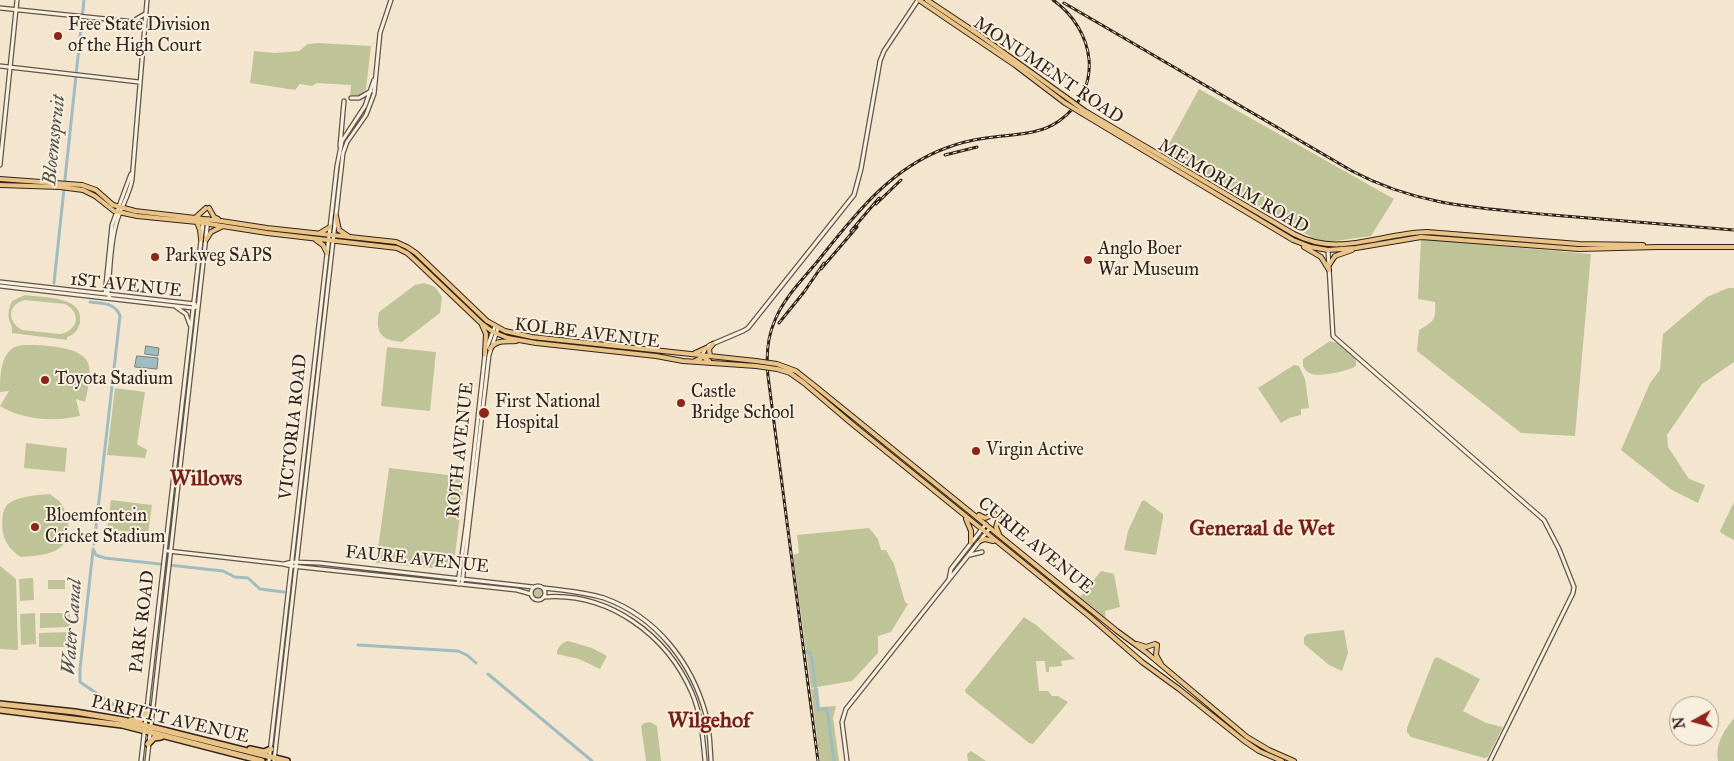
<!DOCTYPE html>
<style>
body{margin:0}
#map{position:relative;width:1734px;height:761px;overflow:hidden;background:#f4e6ce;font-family:"IM FELL Great Primer",serif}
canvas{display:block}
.north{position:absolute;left:1669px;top:696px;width:50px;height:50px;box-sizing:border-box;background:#f8efdf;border:1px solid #a89d90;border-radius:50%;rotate:263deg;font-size:14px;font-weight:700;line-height:20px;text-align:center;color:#2f231a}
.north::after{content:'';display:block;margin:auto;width:18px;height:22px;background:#8f2418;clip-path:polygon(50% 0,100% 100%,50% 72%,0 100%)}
</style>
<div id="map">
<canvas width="1734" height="761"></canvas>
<div class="north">N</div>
</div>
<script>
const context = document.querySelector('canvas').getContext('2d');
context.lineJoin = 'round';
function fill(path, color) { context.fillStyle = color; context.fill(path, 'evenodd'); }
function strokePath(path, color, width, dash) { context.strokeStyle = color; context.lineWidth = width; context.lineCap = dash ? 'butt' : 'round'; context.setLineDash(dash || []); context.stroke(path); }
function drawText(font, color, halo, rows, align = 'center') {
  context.font = font + ' "IM FELL Great Primer",serif'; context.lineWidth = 4; context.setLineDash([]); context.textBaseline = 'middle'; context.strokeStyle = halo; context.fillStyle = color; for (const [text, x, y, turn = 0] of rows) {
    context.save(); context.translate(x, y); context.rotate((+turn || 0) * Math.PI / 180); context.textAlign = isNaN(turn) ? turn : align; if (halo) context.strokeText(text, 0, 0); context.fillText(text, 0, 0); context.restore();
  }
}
const green = new Path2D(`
 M 318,43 L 371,46 L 366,89 L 360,95 L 350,95 L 351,85 L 317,83 L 312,86 L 300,84 L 295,90 L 250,83 L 254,51 L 275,53 L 299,51 L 308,44 Z
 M 1199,89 L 1394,199 L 1371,236 L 1328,242 L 1313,238 L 1164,153 Z
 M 1421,239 L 1591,254 L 1575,436 L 1521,433 L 1417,351 L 1419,330 C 1434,321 1436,321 1435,302 L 1418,299 Z
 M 424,283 L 435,287 L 442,297 L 440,313 L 402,342 C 381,340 375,333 379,312 L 415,285 Z
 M 1728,288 L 1734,288 L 1734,362 L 1702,384 L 1667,435 L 1668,447 L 1689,479 L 1705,485 L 1698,503 L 1672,490 L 1621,450 L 1650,383 L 1660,370 L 1663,334 L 1707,297 Z
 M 25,295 C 42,298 85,295 80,323 C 78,330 74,335 67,337 L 67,340 L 12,333 C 14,322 3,321 12,301 ZM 25,300 L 65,304 C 82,313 78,331 60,334 L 22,330 C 6,321 8,304 25,300 Z
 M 1330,341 L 1337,343 L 1356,359 L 1356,366 C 1350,371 1319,377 1312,374 C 1307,373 1305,369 1303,366 L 1303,359 Z
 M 23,345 C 39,345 81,345 88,363 C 92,373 88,388 86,398 L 85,402 L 76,399 L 80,416 C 55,422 23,420 0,406 L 9,391 L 0,392 C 0,375 0,347 23,345 Z
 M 387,347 L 436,352 L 430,411 L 381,406 Z
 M 1294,365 L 1299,366 L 1305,379 L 1309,408 L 1301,409 L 1301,415 L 1289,418 L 1281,423 L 1258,388 Z
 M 115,388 L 145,392 L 137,444 L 147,450 L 145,458 L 107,455 Z
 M 26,443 L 67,448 L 65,472 L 24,468 Z
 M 389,468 L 465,477 L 453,570 L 376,563 Z
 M 50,494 C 53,497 57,499 59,501 C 69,512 73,534 62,546 C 53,555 33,556 21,557 C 5,547 0,533 3,514 C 4,511 5,506 8,504 C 18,496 37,495 50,494 Z
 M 111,500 L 152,505 L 148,534 L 107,529 Z
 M 1144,500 L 1163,514 L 1163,518 L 1156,555 L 1124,550 L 1128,531 L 1142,501 Z
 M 1734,502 L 1734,540 L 1721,533 L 1720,531 Z
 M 869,528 L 878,539 L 881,550 L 886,550 L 894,564 L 905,602 L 908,604 L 891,632 L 878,636 L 878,653 L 852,681 L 811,688 L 793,555 L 799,553 L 797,535 Z
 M 0,566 L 16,579 L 18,650 L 0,649 Z
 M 1101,571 L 1114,574 L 1120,607 L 1105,611 L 1106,618 L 1080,597 Z
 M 33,578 L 34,600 L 20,601 L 19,579 Z
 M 48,580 L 65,580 L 65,589 L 48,589 Z
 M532.5 592a5.5 5.5 0 1 1 11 0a5.5 5.5 0 1 1-11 0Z
 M 35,613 L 36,644 L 21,645 L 20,614 Z
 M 40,613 L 70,613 L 70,627 L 40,628 Z
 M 1024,617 L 1036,625 L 1075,659 L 1061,661 L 1062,666 L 1049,667 L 1049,672 L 1046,672 L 1045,661 L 1036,661 L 1039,691 L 1048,691 L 1052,696 L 1058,696 L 1068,702 L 1033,744 L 1029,743 L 966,693 L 965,690 Z
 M 1344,630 L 1348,653 L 1342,671 L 1329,665 L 1304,644 L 1304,637 L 1308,634 Z
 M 68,632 L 69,647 L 39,647 L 39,633 Z
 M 568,641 L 592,648 L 607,656 L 600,669 L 579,659 L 557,654 C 556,649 562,642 568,641 Z
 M 1437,657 L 1480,679 L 1463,711 L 1486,723 L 1503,727 L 1488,757 L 1484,758 L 1411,737 L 1407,732 L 1407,728 L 1434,659 Z
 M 818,688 L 820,707 L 836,706 L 833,718 L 839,761 L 820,761 L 811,689 Z
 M 1734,718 L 1734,761 L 1718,761 C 1715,744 1724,731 1734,718 Z
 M 650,722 L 657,726 L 661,761 L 646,761 L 641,726 L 644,723 Z
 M 971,751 L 986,761 L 968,761 L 967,754 Z`);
const water = new Path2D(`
 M 146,346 L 159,348 L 158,356 L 145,354 Z
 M 137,356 L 158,358 L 157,369 L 135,367 Z`);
const canal = new Path2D(`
 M 54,283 L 84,0
 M 90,302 C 103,304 115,302 120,316 L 94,544
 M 93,549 L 96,555 L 105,558 L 223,571 L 235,577 L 248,578 L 260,589 L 284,592
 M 93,550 L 80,669 L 80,682 L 127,714
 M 358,645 L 458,651 L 467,655 L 476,663
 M 805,651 L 810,653 L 812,659 L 818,710 L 827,709 L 834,761
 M 488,674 L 592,761`);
const minor = new Path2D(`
 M 0,8 L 145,23
 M 133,21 L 145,14
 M 0,66 L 139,82
 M 351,98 L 359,98 L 371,91
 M 340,146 L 344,101
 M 0,165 L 17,0
 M 1328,250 L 1333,336 L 1544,520 L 1559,549 L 1574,587 L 1573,593 L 1490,761
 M 0,282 L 195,304
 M 0,286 L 193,308 L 198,306
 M 105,294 L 112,225 L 131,174
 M 110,298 L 108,294 C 110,271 110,246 116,224 C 120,209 129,196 132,180 L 147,0
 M 176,307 L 186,314 L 190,325
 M 487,347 L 495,326
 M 702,355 L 706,348 L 710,345 L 743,331 L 748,328 L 854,195 L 861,169 L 880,61 L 884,51 L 918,0
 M 168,551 L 283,564 L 292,566 L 517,590 L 531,594
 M 970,555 L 982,552
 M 284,564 L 292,562 L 319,563 L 533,587
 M 949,579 L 951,569 L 986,524
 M 458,584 L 466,526 L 485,354
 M 462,584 L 489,355 L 498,328
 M531 593a7 7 0 1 1 14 0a7 7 0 1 1-14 0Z
 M 544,588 C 564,590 585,592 604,598 C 657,617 692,663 706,715 C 710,730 710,746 711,761
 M 544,597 C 609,592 667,635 692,693 C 701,714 703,738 705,761
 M 147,708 L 203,223
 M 141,761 L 146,717
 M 147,761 L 208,219
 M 269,761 L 337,166 L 342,141 L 365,106 L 374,80
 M 274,761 L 343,153 L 347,142 L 366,115 L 374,94 L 380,33 L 391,0
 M 847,761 L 842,722 L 846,709 L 990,528`);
const major = new Path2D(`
 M 919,0 L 1015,65 L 1065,103
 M 927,0 L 978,34 L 1067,98
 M 1085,111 L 1294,234 C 1339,258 1380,233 1427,232 L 1579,244 L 1643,245
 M 1083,114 L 1293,240 L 1311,247 L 1328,250 L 1356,248 L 1421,237 L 1579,249 L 1658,247 L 1734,247
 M 0,179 L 82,185 L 96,190 L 113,205 L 135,211 L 221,221 L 267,228 L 396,242 L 407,247 L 416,253 L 487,321 L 505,331 L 532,337 L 756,361
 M 0,185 L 60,187 L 83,190 L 95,196 L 114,211 L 137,216 L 197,222 L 267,233 L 397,248 L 407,253 L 416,261 L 481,323 L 493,332 L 508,338 L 536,343 L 656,356 L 683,361 L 756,366
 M 209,208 L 214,217 L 218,219
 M 336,216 L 339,230 L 348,236
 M 195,218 L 206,208
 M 197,222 L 200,230 L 201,239
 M 320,233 L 330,227
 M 206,240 L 211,232 L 221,227
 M 316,240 L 323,245 L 327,253
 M 1304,247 L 1321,257 L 1329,270
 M 1329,265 L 1335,256 L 1352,250
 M 482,325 L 486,334 L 485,354
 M 490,349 C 496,339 506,342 516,341
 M 695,353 L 706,348
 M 710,356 L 709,349 L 713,344
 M 695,361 L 701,358 L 702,355 L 706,359 L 709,361
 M 777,364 L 796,371 L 815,386 L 1117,631 L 1147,653 L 1247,737 L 1269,750 L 1294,761
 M 777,369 L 790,373 L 804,383 L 851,423 L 1089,616 L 1142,662 L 1179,689 L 1243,740 L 1259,751 L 1282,761
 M 979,515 L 985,518 L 995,514
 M 999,517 L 996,527 L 999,534
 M 966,519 L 971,531 L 971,543
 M 980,541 L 985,539 L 993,541
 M 1137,644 L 1146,647 L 1155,644
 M 1157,645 L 1156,655 L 1161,664`);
const highway = new Path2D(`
 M 0,704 L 75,712 L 123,720 L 287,761
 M 0,710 L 122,725 L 262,761
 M 131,720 L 140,720 L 144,718 L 147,707
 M 148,744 L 154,738 L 161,737
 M 250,749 L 264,752 L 271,749`);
const rail = new Path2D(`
 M 1064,3 L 1352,171 C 1418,206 1479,208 1552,215 C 1612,220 1673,225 1734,230
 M 945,155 L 977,147
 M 876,204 L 901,180
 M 851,231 L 879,198
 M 821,269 L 857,227
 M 779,323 L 804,292 L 824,263
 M 818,761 L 768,376 C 766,357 767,338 775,320 C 784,298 802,280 817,262 C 854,216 889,169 946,148 C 959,143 972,140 986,138 C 1011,134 1038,136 1059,121 C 1105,88 1095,30 1053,0`);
const majorBridge = new Path2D(`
 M 1067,98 L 1085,111
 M 1065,103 L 1083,114
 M 756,361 L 777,364
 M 756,366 L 777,369`);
const markers = [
 [58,36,5,"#8f2418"],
 [155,257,5,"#8f2418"],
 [1088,260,5,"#8f2418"],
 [45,380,5,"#8f2418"],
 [681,403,5,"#8f2418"],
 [484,413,6,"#8f2418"],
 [976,451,5,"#8f2418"],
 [35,527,5,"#8f2418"]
];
const poiNames = [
 ["Free State Division",68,26],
 ["of the High Court",68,47],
 ["Anglo Boer",1098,250],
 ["War Museum",1098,271],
 ["Parkweg SAPS",165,257],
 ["Toyota Stadium",55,380],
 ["Castle",691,393],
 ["Bridge School",691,414],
 ["First National",495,403],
 ["Hospital",495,424],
 ["Virgin Active",986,451],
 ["Bloemfontein",45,517],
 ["Cricket Stadium",45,538]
];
const streetNames = [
 ["MONUMENT ROAD",1048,71,34],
 ["MEMORIAM ROAD",1233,187,30],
 ["1ST AVENUE",126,286,6],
 ["KOLBE AVENUE",587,334,7],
 ["VICTORIA ROAD",294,427,-84],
 ["ROTH AVENUE",461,450,-84],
 ["CURIE AVENUE",1035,546,39],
 ["FAURE AVENUE",417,560,6],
 ["PARK ROAD",143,622,-83],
 ["PARFITT AVENUE",170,720,13]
];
const waterNames = [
 ["Bloemspruit",55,140,-84],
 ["Water Canal",73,627,-86]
];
const districtNames = [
 ["Willows",206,480],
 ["Generaal de Wet",1262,530],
 ["Wilgehof",709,722]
];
fill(green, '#bec497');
fill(water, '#9fbdc1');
strokePath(water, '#727f7e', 1);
strokePath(canal, '#9fbdc1', 3);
strokePath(minor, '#605447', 5.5);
strokePath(major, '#2f231a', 6);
strokePath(highway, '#2f231a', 8);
strokePath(minor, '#f8efdf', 3);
strokePath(major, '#eac387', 4);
strokePath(highway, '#eac387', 5);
strokePath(rail, '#2f231a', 3);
strokePath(rail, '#f8efdf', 1, [4]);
strokePath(majorBridge, '#2f231a', 6, []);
strokePath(majorBridge, '#eac387', 4);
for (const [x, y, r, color] of markers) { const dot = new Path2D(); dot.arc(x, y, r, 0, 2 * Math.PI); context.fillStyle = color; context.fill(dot); strokePath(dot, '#f8efdf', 2); }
drawText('18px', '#2f231a', '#f8efdf', poiNames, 'left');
drawText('18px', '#2f231a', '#f8efdf', streetNames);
drawText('italic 19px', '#51514c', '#f8efdf', waterNames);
drawText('bold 22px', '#7a1f14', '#f8efdf', districtNames);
</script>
